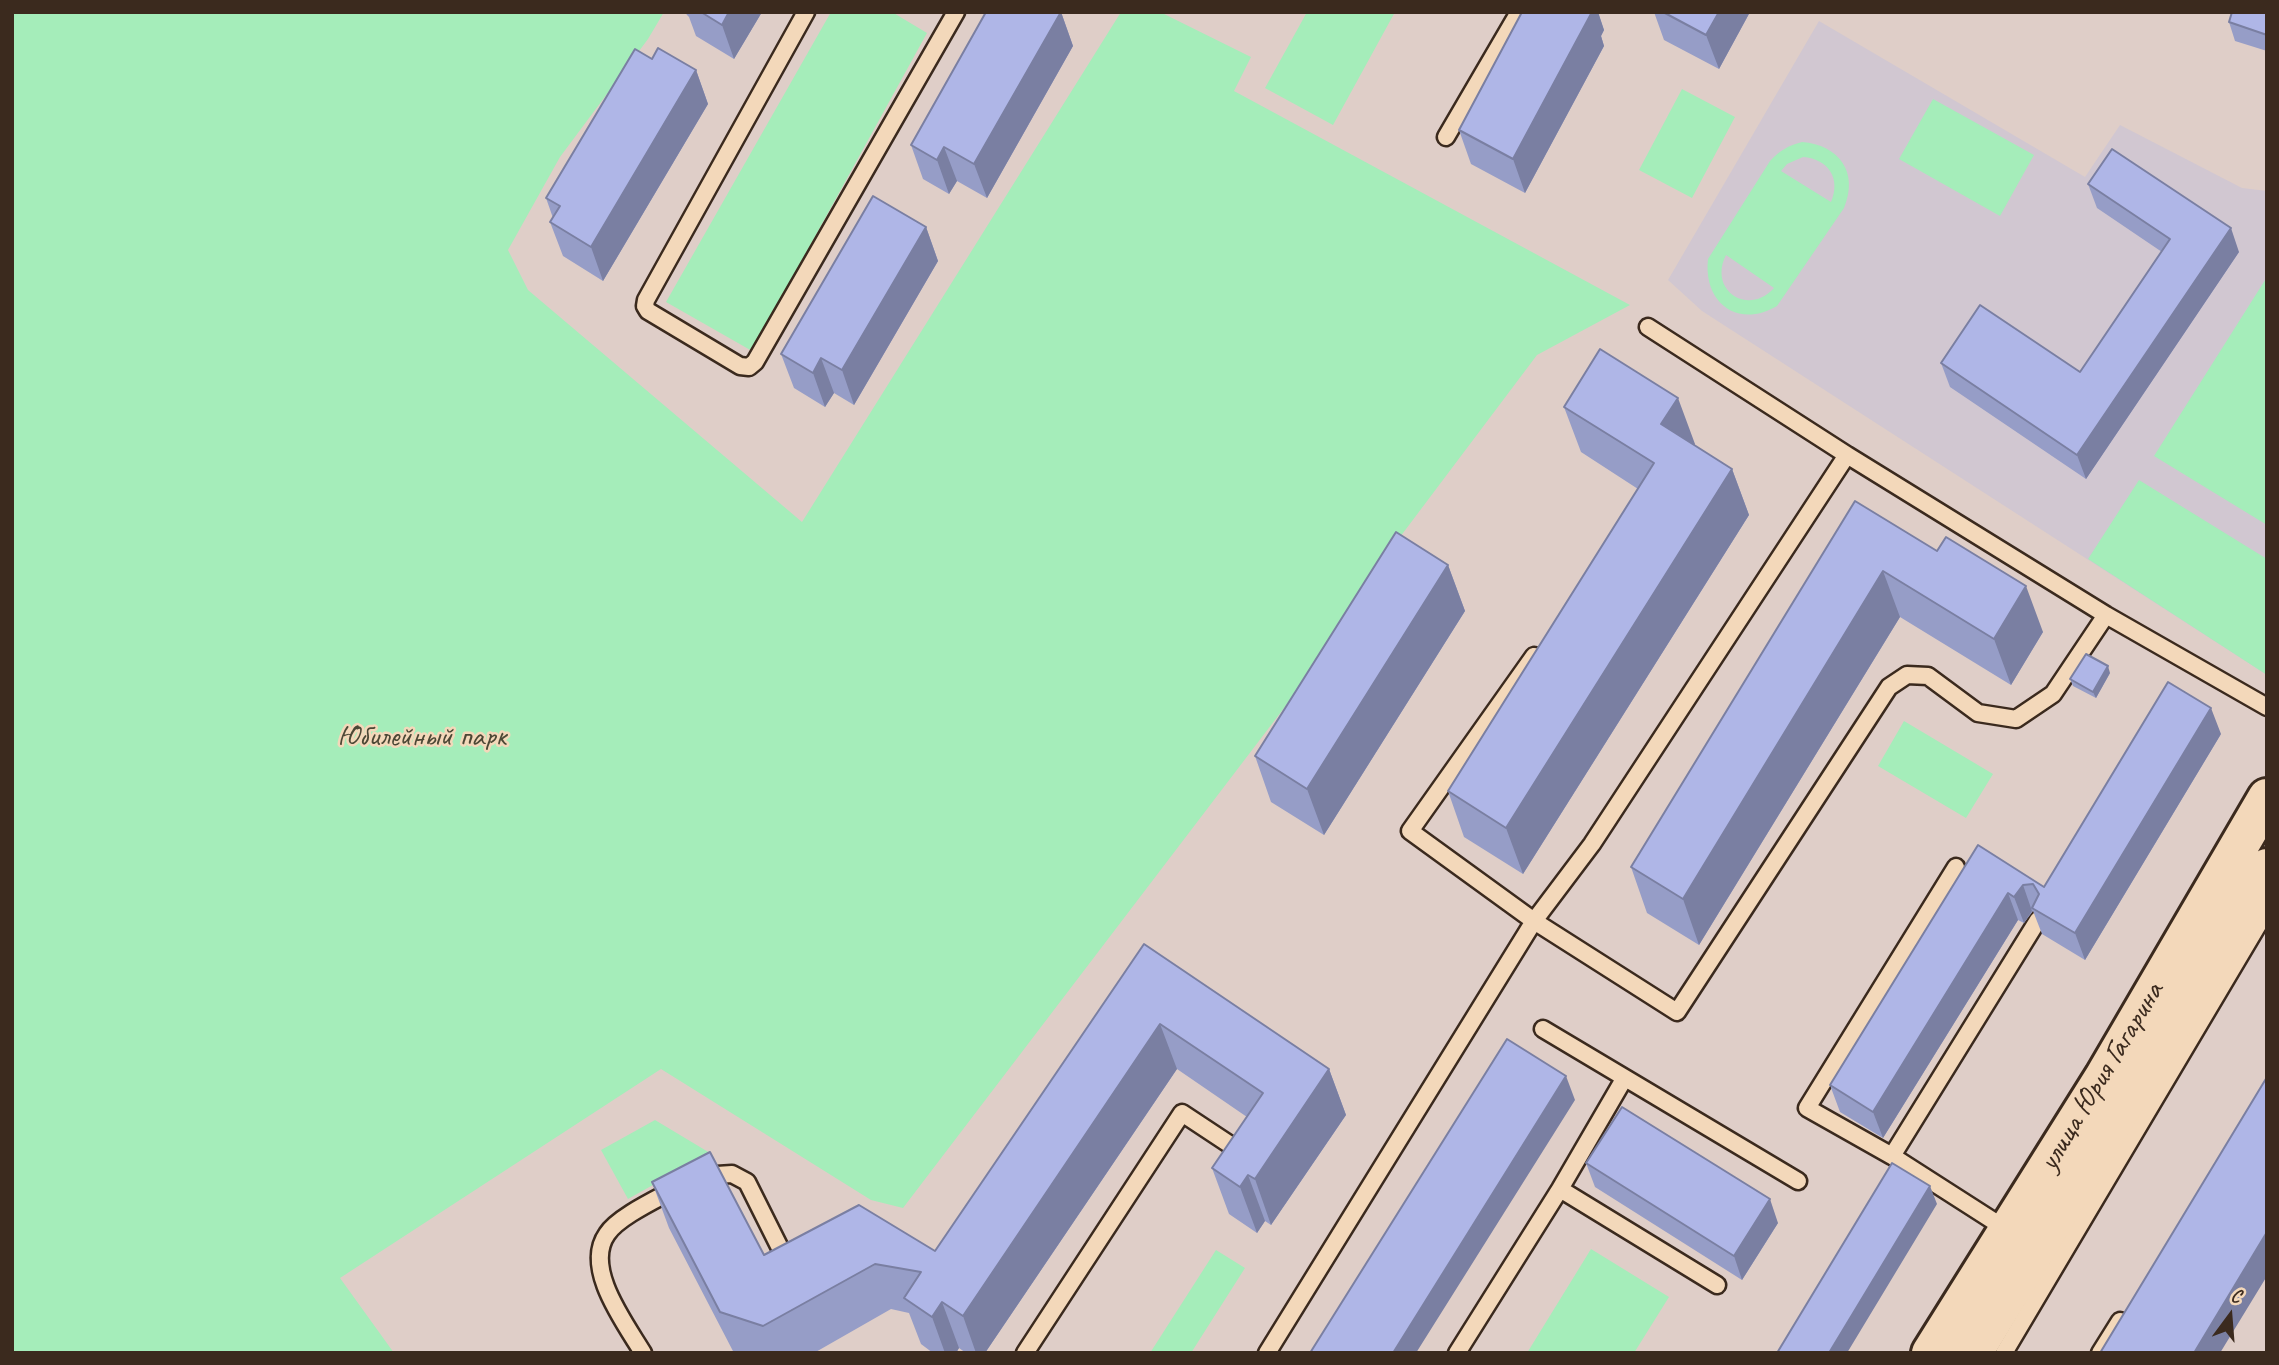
<!DOCTYPE html>
<meta charset="utf-8">
<style>
body{margin:0}
#map{position:relative;width:2279px;height:1365px;overflow:hidden;background:#dfcec8;font-family:Caveat,sans-serif}
canvas{display:block}
.frame{position:absolute;inset:0;border:14px solid #3b2a1e;pointer-events:none}
.north{position:absolute;left:2195px;top:1281px;width:70px;height:70px;-webkit-text-stroke:5px #f3d8ba;paint-order:stroke;rotate:16deg;font-size:19px;font-weight:700;line-height:28px;text-align:center;color:#3b2a1e}
.north::after{content:'';display:block;margin:auto;width:24px;height:32px;background:#3b2a1e;clip-path:polygon(50% 0,100% 100%,50% 72%,0 100%)}
</style>
<div id="map">
<canvas width="2279" height="1365"></canvas>
<div class="frame"></div>
<div class="north">С</div>
</div>
<script>
const context = document.querySelector('canvas').getContext('2d');
context.lineJoin = 'round';
function fill(path, color) { context.fillStyle = color; context.fill(path, 'evenodd'); }
function strokePath(path, color, width, dash) { context.strokeStyle = color; context.lineWidth = width; context.lineCap = dash ? 'butt' : 'round'; context.setLineDash(dash || []); context.stroke(path); }
function drawText(font, color, halo, rows, align = 'center') {
  context.font = font + ' Caveat,sans-serif'; context.lineWidth = 5; context.setLineDash([]); context.textBaseline = 'middle'; context.strokeStyle = halo; context.fillStyle = color; for (const [text, x, y, turn = 0] of rows) {
    context.save(); context.translate(x, y); context.rotate((+turn || 0) * Math.PI / 180); context.textAlign = isNaN(turn) ? turn : align; if (halo) context.strokeText(text, 0, 0); context.fillText(text, 0, 0); context.restore();
  }
}
const built = new Path2D(`
 M 1819,21 L 2085,177 L 2120,125 L 2242,188 L 2267,191 L 2267,675 L 1702,311 L 1668,280 Z`);
const green = new Path2D(`
 M 12,12 L 664,12 L 648,39 L 560,157 L 508,250 L 528,290 L 802,522 L 1121,12 L 1160,12 L 1251,57 L 1234,91 L 1630,305 L 1537,355 L 1397,541 L 1390,569 L 903,1208 L 871,1200 L 661,1069 L 340,1278 L 394,1353 L 12,1353 Z
 M 831,12 L 892,12 L 927,33 L 752,351 L 666,302 Z
 M 1307,12 L 1395,12 L 1333,125 L 1265,88 Z
 M 1682,89 L 1735,117 L 1692,198 L 1639,170 Z
 M 1933,99 L 2034,155 L 2000,216 L 1899,159 Z
 M 1802,142 C 1839,145 1859,172 1844,208 L 1777,306 C 1738,329 1703,303 1708,259 L 1770,161 C 1780,150 1788,146 1802,142 ZM 1803,157 C 1829,159 1841,179 1831,202 L 1781,171 L 1787,164 ZM 1726,255 L 1774,288 C 1748,317 1708,290 1726,255 Z
 M 2267,277 L 2267,525 L 2154,456 Z
 M 2139,480 L 2267,559 L 2267,675 L 2088,559 Z
 M 1904,721 L 1993,774 L 1966,818 L 1878,766 Z
 M 655,1120 L 710,1153 L 628,1199 L 601,1150 Z
 M 1591,1249 L 1669,1297 L 1634,1353 L 1527,1353 Z
 M 1216,1250 L 1245,1268 L 1191,1353 L 1150,1353 Z`);
const service = new Path2D(`
 M 806,12 L 646,300 L 645,306 L 648,311 L 740,366 L 749,367 L 755,362 L 956,12
 M 1446,137 L 1519,12
 M 1648,327 L 1847,455
 M 1534,656 L 1410,831 L 1534,921 L 1592,844 L 1847,455 L 2106,615 L 2267,707
 M 1543,1029 L 1798,1181
 M 1892,1156 L 1807,1108 L 1956,867
 M 702,1176 L 732,1174 L 747,1182 L 788,1264
 M 1560,1189 L 1717,1285
 M 2009,1231 L 1892,1156 L 2038,920
 M 643,1353 C 625,1323 583,1268 607,1234 C 618,1217 657,1199 675,1189
 M 1025,1353 L 1182,1113 L 1244,1154
 M 1267,1353 L 1534,921 L 1677,1012 L 1889,687 L 1907,675 L 1928,676 L 1978,713 L 2016,719 L 2053,694 L 2106,615
 M 1457,1353 L 1560,1189 L 1624,1079
 M 2004,1353 L 2267,910
 M 2100,1353 L 2120,1321`);
const primary = new Path2D(`
 M 1931,1353 L 2104,1077 L 2267,798
 M 1973,1353 L 2267,868`);
const wall = new Path2D(`
 M 685,12 L 762,12 L 734,59 L 696,36 L 689,17 L 687,15 Z
 M 1061,12 L 1073,46 L 987,198 L 957,181 L 949,194 L 923,179 L 911,145 Z
 M 1522,12 L 1598,12 L 1604,30 L 1601,36 L 1604,46 L 1525,193 L 1471,164 L 1459,130 Z
 M 1654,12 L 1750,12 L 1719,69 L 1664,40 Z
 M 2267,12 L 2267,51 L 2235,41 L 2229,22 Z
 M 652,59 L 696,70 L 708,104 L 603,281 L 563,256 L 550,222 L 553,218 L 546,198 Z
 M 2088,184 L 2239,252 L 2086,479 L 1950,387 L 1941,363 L 2080,372 L 2162,252 L 2097,208 Z
 M 926,227 L 938,261 L 854,405 L 834,393 L 825,407 L 794,388 L 781,354 Z
 M 1564,407 L 1695,444 L 1694,445 L 1732,469 L 1749,515 L 1523,874 L 1464,837 L 1448,791 L 1638,489 L 1581,452 Z
 M 1855,501 L 2043,632 L 2011,685 L 1900,617 L 1699,945 L 1647,913 L 1631,867 Z
 M 1448,565 L 1465,611 L 1324,835 L 1271,802 L 1255,756 Z
 M 2110,673 L 2096,698 L 2073,686 L 2070,679 Z
 M 2221,734 L 2085,960 L 2042,934 L 2033,911 L 2024,923 L 2018,920 L 1883,1138 L 1840,1112 L 1830,1085 L 1978,845 L 2044,887 Z
 M 1144,944 L 1329,1069 L 1346,1115 L 1271,1225 L 1265,1221 L 1257,1233 L 1229,1214 L 1212,1168 L 1247,1117 L 1177,1069 L 985,1353 L 966,1353 L 959,1348 L 956,1353 L 933,1353 L 921,1344 L 909,1313 L 891,1309 L 814,1353 L 734,1353 L 669,1228 L 652,1182 L 764,1255 L 935,1251 Z
 M 1586,1163 L 1778,1223 L 1742,1280 L 1595,1187 Z`);
const shadedWall = new Path2D(`
 M 729,12 L 762,12 L 734,59 L 722,25 Z
 M 1061,12 L 1073,46 L 987,198 L 974,164 Z
 M 1586,12 L 1598,12 L 1604,30 L 1601,36 L 1604,46 L 1525,193 L 1513,159 Z
 M 1719,12 L 1750,12 L 1719,69 L 1706,35 Z
 M 696,70 L 708,104 L 603,281 L 591,247 Z
 M 944,147 L 957,181 L 949,194 L 937,160 Z
 M 926,227 L 938,261 L 854,405 L 842,370 Z
 M 2231,228 L 2239,252 L 2086,479 L 2077,455 Z
 M 821,358 L 834,393 L 825,407 L 813,373 Z
 M 1678,398 L 1695,444 L 1678,470 L 1661,424 Z
 M 1732,469 L 1749,515 L 1523,874 L 1506,828 Z
 M 1448,565 L 1465,611 L 1324,835 L 1307,789 Z
 M 1883,571 L 1900,617 L 1699,945 L 1683,899 Z
 M 2026,586 L 2043,632 L 2011,685 L 1994,639 Z
 M 2108,666 L 2110,673 L 2096,698 L 2093,692 Z
 M 2211,708 L 2221,734 L 2085,960 L 2075,933 Z
 M 2023,885 L 2032,911 L 2024,923 L 2014,897 Z
 M 2008,893 L 2018,920 L 1883,1138 L 1873,1112 Z
 M 1160,1024 L 1177,1069 L 985,1353 L 976,1353 L 963,1316 Z
 M 1329,1069 L 1346,1115 L 1271,1225 L 1255,1179 Z
 M 1566,1076 L 1575,1100 L 1416,1353 L 1393,1353 Z
 M 1248,1175 L 1265,1221 L 1257,1233 L 1240,1187 Z
 M 1930,1186 L 1937,1204 L 1847,1353 L 1829,1353 Z
 M 1770,1199 L 1778,1223 L 1742,1280 L 1734,1256 Z
 M 2267,1232 L 2267,1276 L 2220,1353 L 2194,1353 Z
 M 942,1302 L 959,1348 L 956,1353 L 945,1353 L 932,1317 Z`);
const building = new Path2D(`
 M 701,12 L 729,12 L 722,25 Z
 M 986,12 L 1061,12 L 974,164 L 944,147 L 937,160 L 911,145 Z
 M 1522,12 L 1592,12 L 1513,159 L 1459,130 Z
 M 1663,12 L 1719,12 L 1706,35 Z
 M 2232,12 L 2267,12 L 2267,35 L 2229,22 Z
 M 658,48 L 696,70 L 591,247 L 550,222 L 560,206 L 546,198 L 635,49 L 652,59 Z
 M 2112,149 L 2231,228 L 2077,455 L 1941,363 L 1980,305 L 2080,372 L 2170,239 L 2088,184 Z
 M 873,196 L 926,227 L 842,370 L 821,358 L 813,373 L 781,354 Z
 M 1600,349 L 1678,398 L 1661,424 L 1732,469 L 1506,828 L 1448,791 L 1654,463 L 1564,407 Z
 M 1855,501 L 1937,551 L 1946,537 L 2026,586 L 1994,639 L 1883,571 L 1683,899 L 1631,867 Z
 M 1396,532 L 1448,565 L 1307,789 L 1255,756 Z
 M 2086,654 L 2108,666 L 2093,692 L 2070,679 Z
 M 2168,682 L 2211,708 L 2075,933 L 2032,908 L 2039,894 L 2033,884 L 2023,885 L 2014,897 L 2008,893 L 1873,1112 L 1830,1085 L 1978,845 L 2044,887 Z
 M 1144,944 L 1329,1069 L 1255,1179 L 1248,1175 L 1240,1187 L 1212,1168 L 1263,1093 L 1160,1024 L 963,1316 L 942,1302 L 932,1317 L 904,1298 L 921,1272 L 875,1264 L 763,1326 L 720,1312 L 652,1182 L 710,1152 L 764,1255 L 859,1205 L 935,1251 Z
 M 1507,1039 L 1566,1076 L 1393,1353 L 1310,1353 Z
 M 2267,1077 L 2267,1232 L 2194,1353 L 2100,1353 Z
 M 1622,1107 L 1770,1199 L 1734,1256 L 1586,1163 Z
 M 1892,1163 L 1930,1186 L 1829,1353 L 1777,1353 Z`);
const parkNames = [
 ["Юбилейный парк",422,737]
];
const streetNames = [
 ["улица Юрия Гагарина",2102,1077,-59]
];
fill(built, '#d1c7d1');
fill(green, '#a5edba');
strokePath(service, '#3b2a1e', 21);
strokePath(primary, '#3b2a1e', 44);
strokePath(service, '#f3d8ba', 16);
strokePath(primary, '#f3d8ba', 38);
fill(wall, '#969dc7');
fill(shadedWall, '#7a7fa2');
fill(building, '#afb6e7');
strokePath(building, '#7a7fa2', 2);
drawText('30px', '#4b4735', '#f3d8ba', parkNames);
drawText('30px', '#3b2a1e', '#f3d8ba', streetNames);
</script>
